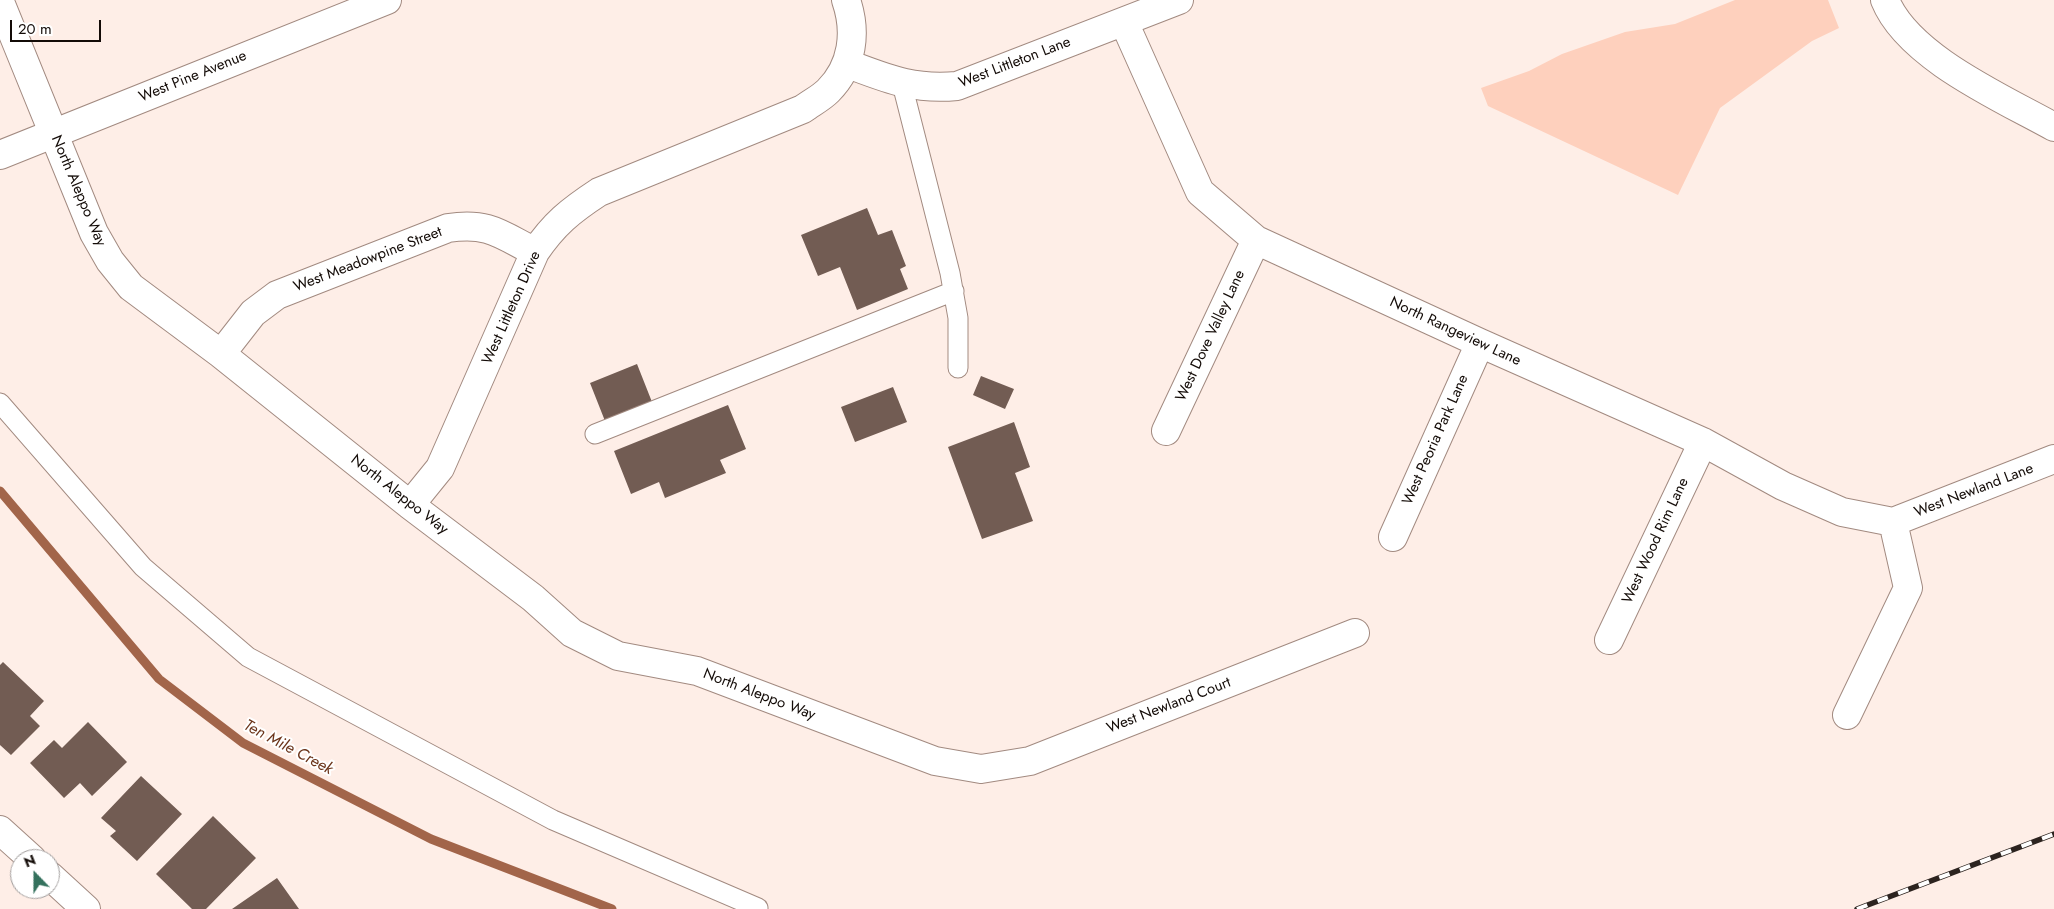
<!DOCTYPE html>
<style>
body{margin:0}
#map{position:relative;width:2054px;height:909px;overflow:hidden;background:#feeee7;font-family:Jost,sans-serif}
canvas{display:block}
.north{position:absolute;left:10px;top:849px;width:50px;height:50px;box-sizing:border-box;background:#fff;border:1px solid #a19d9c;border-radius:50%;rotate:338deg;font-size:14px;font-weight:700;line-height:20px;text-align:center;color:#130b07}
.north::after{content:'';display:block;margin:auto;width:18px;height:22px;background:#34715d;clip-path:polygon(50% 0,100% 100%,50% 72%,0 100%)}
.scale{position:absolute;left:10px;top:20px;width:91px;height:22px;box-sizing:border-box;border:2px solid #130b07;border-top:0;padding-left:6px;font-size:15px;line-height:18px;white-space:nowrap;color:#130b07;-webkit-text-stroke:4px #fff;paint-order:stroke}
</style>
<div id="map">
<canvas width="2054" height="909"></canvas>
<div class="north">N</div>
<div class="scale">20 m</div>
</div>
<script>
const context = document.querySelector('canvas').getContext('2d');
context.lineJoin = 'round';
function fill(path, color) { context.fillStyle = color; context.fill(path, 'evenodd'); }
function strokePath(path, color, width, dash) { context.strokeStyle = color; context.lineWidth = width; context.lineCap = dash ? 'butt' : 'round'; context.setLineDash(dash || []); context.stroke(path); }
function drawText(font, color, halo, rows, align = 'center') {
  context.font = font + ' Jost,sans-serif'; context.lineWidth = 4; context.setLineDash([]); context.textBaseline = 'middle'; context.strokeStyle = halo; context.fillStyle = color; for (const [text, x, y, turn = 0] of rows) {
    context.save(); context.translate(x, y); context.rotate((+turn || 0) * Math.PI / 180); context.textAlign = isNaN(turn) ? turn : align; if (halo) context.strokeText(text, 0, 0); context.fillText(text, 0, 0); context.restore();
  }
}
const green = new Path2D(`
 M 1735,0 L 1828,0 L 1839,28 L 1812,41 L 1720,108 L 1678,195 L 1488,106 L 1481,88 L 1529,71 L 1562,54 L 1625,32 L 1675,24 Z`);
const stream = new Path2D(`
 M 0,491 L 159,679 L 243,743 L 431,839 L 612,909`);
const building = new Path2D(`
 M 867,208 L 878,235 L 892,230 L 906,266 L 900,269 L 908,289 L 857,310 L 840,267 L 818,276 L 801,235 Z
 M 637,364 L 652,402 L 605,421 L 590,383 Z
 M 981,376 L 1014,389 L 1005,409 L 973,395 Z
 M 893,387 L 907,422 L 855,442 L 841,407 Z
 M 728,405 L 746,449 L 720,460 L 726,473 L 665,498 L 659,482 L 631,494 L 614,451 Z
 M 1014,422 L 1030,467 L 1015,473 L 1033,521 L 982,539 L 948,447 Z
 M 3,662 L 44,701 L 30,716 L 40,726 L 11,755 L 0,745 L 0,665 Z
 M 88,722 L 127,762 L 92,796 L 80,783 L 64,798 L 30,763 L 54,740 L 62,748 Z
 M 141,776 L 182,814 L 137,861 L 110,836 L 116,831 L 101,818 Z
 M 213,816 L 256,858 L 206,909 L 192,909 L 156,874 Z
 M 277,878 L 299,909 L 232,909 Z`);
const lane = new Path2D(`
 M 902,84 L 950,273 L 958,318 L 958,368
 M 0,403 L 143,567 L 248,657 L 553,820 L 758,908
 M 595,434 L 954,291`);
const street = new Path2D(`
 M 1885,0 C 1908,57 2002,98 2054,127
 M 0,2 L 94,233 L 110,261 L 131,287 L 221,354 L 410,505 L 533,598 L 572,633 L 618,656 L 697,671 L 935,761 L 981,769 L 1030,761 L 1355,633
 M 1124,22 L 1200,192 L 1256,240 L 1480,343 L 1703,442 L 1783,486 L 1842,512 L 1893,522
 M 848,64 C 888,79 913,90 957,86 L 1179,0
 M 221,354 L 253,313 L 277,295 L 448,228 C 489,222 500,234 535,252
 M 1166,431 L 1256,240
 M 410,505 L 440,468 L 535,252 C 554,224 570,211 599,192 L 803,109 C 811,103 821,98 828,91 C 853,66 857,32 846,0
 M 1893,522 L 2054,459
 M 1393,537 L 1480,343
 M 1609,640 L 1703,442
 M 1847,715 L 1908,588 L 1893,522
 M 0,830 L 32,859
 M 50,876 L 86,909`);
const secondary = new Path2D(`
 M 0,155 L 387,0`);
const rail = new Path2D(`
 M 1857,909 L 2054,834`);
const streetNames = [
 ["West Littleton Lane",1015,63,-21],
 ["West Pine Avenue",193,77,-22],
 ["North Aleppo Way",78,191,67],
 ["West Meadowpine Street",368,260,-21],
 ["West Littleton Drive",512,308,-66],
 ["North Rangeview Lane",1455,332,25],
 ["West Dove Valley Lane",1211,336,-65],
 ["West Peoria Park Lane",1436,440,-66],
 ["West Newland Lane",1974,491,-21],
 ["North Aleppo Way",399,495,38],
 ["West Wood Rim Lane",1656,541,-65],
 ["North Aleppo Way",759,695,21],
 ["West Newland Court",1169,706,-21]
];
const waterNames = [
 ["Ten Mile Creek",288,748,28]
];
fill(green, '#fed0bd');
strokePath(stream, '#a2654a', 9);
fill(building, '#725c53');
strokePath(lane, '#a28a80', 21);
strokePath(street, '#a28a80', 30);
strokePath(secondary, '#a28a80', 30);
strokePath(lane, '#fff', 19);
strokePath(street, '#fff', 28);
strokePath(secondary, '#fff', 28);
strokePath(rail, '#2c231f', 5.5);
strokePath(rail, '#fff', 4, [11]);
drawText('15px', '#130b07', '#fff', streetNames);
drawText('italic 16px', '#6b341a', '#fff', waterNames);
</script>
